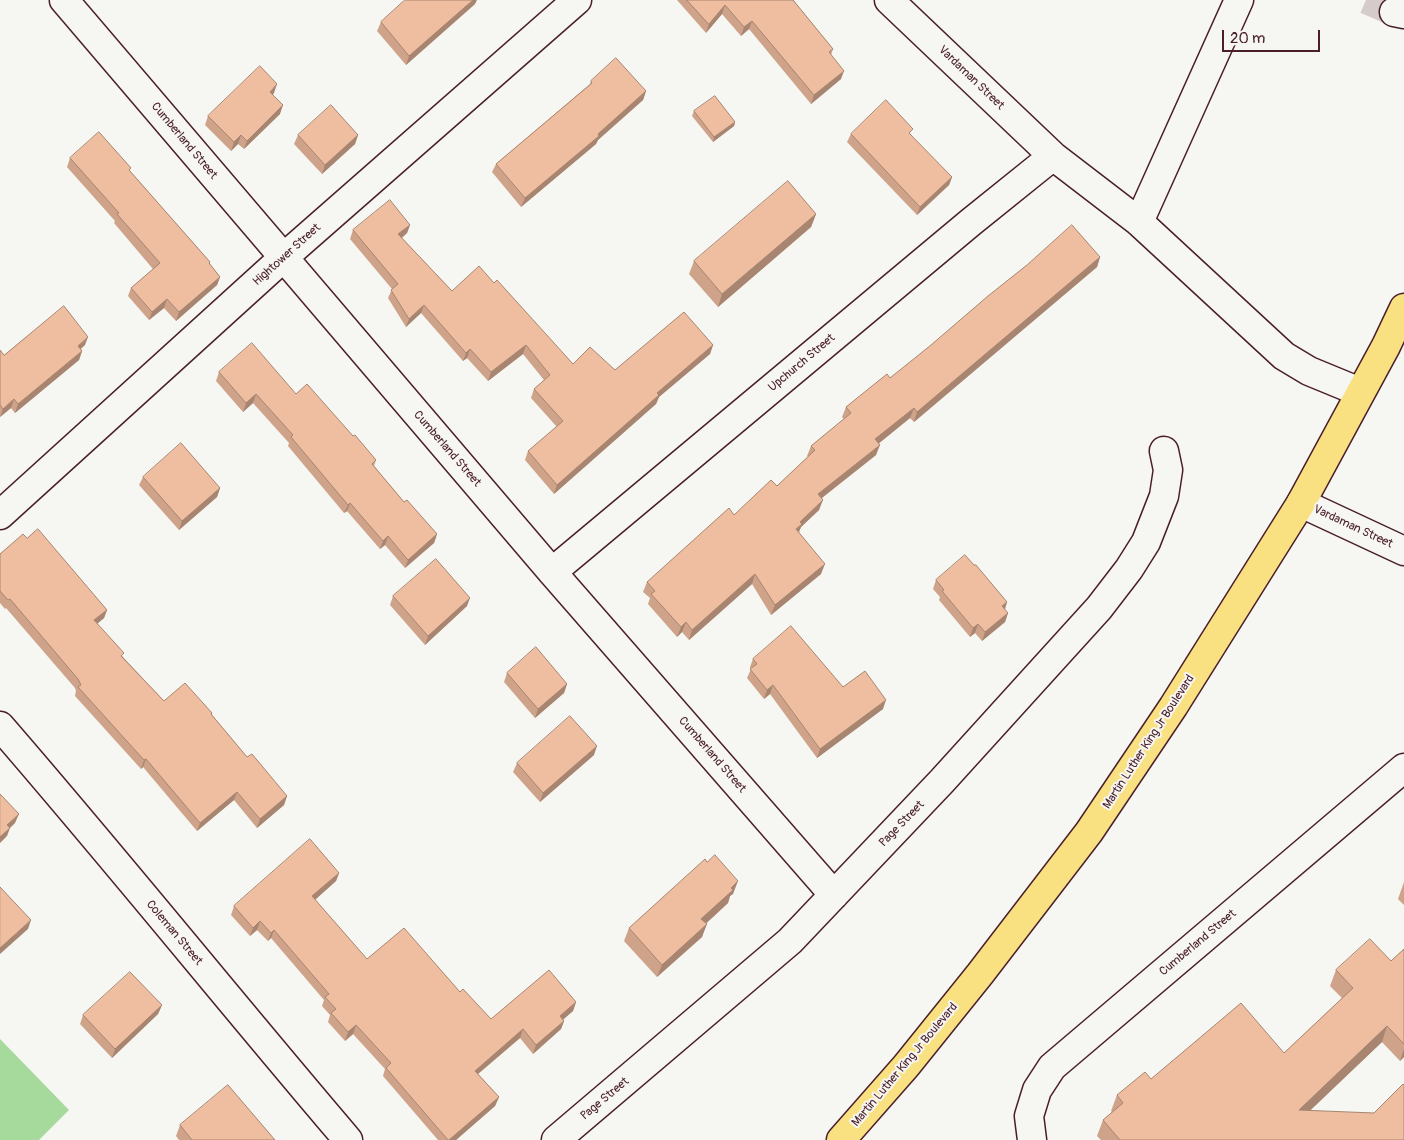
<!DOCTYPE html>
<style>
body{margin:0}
#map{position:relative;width:1404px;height:1140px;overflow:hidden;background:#f6f6f2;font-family:Pangolin,sans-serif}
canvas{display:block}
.scale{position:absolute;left:1222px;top:30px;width:98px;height:22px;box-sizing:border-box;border:2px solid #4a1f2b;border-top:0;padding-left:6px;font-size:15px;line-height:18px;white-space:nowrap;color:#4a1f2b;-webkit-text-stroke:4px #f6f6f2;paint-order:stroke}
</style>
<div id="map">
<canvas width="1404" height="1140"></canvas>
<div class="scale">20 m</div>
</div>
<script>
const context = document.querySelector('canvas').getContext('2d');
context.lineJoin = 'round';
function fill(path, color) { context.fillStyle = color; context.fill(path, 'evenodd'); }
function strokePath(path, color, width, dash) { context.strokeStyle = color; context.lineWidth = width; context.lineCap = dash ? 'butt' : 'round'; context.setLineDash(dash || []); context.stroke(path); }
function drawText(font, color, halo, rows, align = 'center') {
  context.font = font + ' Pangolin,sans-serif'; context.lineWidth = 4; context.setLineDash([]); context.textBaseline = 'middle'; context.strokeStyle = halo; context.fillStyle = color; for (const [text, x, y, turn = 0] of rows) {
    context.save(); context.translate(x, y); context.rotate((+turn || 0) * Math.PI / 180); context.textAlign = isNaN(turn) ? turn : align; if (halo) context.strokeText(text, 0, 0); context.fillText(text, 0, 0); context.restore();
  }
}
const green = new Path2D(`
 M 0,1039 L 69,1110 L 39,1140 L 0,1140 Z`);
const minorTunnel = new Path2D(`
 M 1366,0 L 1394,12`);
const minor = new Path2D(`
 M 64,0 L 552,572 L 834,895
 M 889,0 L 1053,156 L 1139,222 L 1284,356 L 1309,371 L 1360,392
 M 1394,12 L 1404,14
 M 1139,222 L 1239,0
 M 1301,503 L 1404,551
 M 0,515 L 283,258 L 577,0
 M 552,572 L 971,222 L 1053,156
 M 0,726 C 118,862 231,1003 348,1140
 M 556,1140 L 790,941 L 942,781 L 1099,608 L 1129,569 L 1146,542 L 1164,496 L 1168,470 L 1164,451
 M 1032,1140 L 1029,1116 L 1037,1090 L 1052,1067 L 1404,768`);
const major = new Path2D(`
 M 841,1140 L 906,1066 L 980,974 L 1089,832 L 1173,707 L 1301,503 L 1386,346 L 1404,308`);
const wall = new Path2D(`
 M 677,0 L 793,0 L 833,49 L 831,55 L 841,79 L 811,104 L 749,29 L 741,36 L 722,14 L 706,33 Z
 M 475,4 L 406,65 L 377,31 L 381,22 Z
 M 591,81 L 646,91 L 643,100 L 598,140 L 596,144 L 521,207 L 492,172 L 496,164 L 590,84 Z
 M 274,93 L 273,95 L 280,114 L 244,149 L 238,144 L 231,151 L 205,125 L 208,116 Z
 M 694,111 L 735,122 L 734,126 L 713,142 L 692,116 Z
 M 851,134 L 952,177 L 949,185 L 917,215 L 847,142 Z
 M 298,135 L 358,135 L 355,144 L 322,174 L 294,144 Z
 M 70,158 L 130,171 L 210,262 L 210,264 L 220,277 L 217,285 L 176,321 L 164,308 L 149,320 L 128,296 L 131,288 L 153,269 L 114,223 L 115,221 L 67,167 Z
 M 816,214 L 811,227 L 718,307 L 689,274 L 694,261 Z
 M 410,225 L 407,233 L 402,238 L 452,291 L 494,283 L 573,364 L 615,370 L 713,345 L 710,354 L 659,397 L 656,404 L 554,494 L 525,460 L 528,451 L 557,427 L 531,398 L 534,389 L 544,380 L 523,354 L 488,381 L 467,358 L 463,361 L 421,313 L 406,327 L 388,298 L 392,289 L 350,239 L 353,230 Z
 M 1100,257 L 1097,267 L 914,422 L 910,418 L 879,443 L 876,455 L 822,498 L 819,510 L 801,527 L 799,532 L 821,574 L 771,615 L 752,584 L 689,640 L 682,632 L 677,637 L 648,604 L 650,598 L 643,592 L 647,582 L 734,515 L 777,486 L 808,457 L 807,456 L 811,446 L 844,419 L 842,417 L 846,407 L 890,378 Z
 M 85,345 L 81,349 L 82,351 L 79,360 L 15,413 L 11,408 L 0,417 L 0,350 L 4,355 Z
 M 219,372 L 296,394 L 353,436 L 376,460 L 374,466 L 404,502 L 437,534 L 434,543 L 405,568 L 385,545 L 380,549 L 347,511 L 344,513 L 288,446 L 289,443 L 253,403 L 243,412 L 216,381 Z
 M 143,477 L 220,488 L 217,497 L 179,530 L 139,485 Z
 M 27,538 L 107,610 L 104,618 L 97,624 L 123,657 L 164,701 L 212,713 L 212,715 L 247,757 L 287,796 L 284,805 L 257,828 L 234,800 L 197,831 L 143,767 L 141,769 L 75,696 L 76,691 L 75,688 L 6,608 L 5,609 L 0,603 L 0,554 Z
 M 936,580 L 1007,602 L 1005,610 L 1008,613 L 1005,622 L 982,641 L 975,633 L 970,637 L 939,600 L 940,597 L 933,589 Z
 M 393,596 L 467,606 L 425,645 L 390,605 Z
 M 753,659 L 843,687 L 883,709 L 817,758 L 770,694 L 764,699 L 747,678 L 751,669 L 750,667 Z
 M 507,673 L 567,684 L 564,693 L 535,718 L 504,682 Z
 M 594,755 L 540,802 L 513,772 L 517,763 Z
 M 339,873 L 336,881 L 315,900 L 367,959 L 460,992 L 491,1019 L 576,1002 L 573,1011 L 563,1019 L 564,1021 L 561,1029 L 533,1054 L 520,1038 L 478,1074 L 499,1097 L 495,1106 L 456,1140 L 438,1140 L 383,1076 L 385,1069 L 353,1034 L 345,1041 L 328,1022 L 330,1015 L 322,1006 L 324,1000 L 271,938 L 268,941 L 257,930 L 250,936 L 231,915 L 234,906 Z
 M 1404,882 L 1404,905 L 1398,899 Z
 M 733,894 L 730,896 L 728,903 L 706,923 L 702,937 L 657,977 L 624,941 L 629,928 Z
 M 1404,949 L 1404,1057 L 1400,1061 L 1382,1042 L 1310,1110 L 1404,1140 L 1101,1140 L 1097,1136 L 1103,1120 L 1112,1112 L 1111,1111 L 1117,1095 L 1151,1079 L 1284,1053 L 1342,998 L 1330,986 L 1336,970 L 1391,961 Z
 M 162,1005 L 158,1014 L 112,1058 L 80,1024 L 83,1015 Z
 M 180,1125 L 275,1140 L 179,1140 L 176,1136 Z`);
const shadedWall = new Path2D(`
 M 473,0 L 477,0 L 475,4 L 406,65 L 409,56 Z
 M 725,5 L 722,14 L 706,33 L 709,24 Z
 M 752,21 L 749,29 L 741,36 L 744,27 Z
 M 844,71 L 841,79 L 811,104 L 814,95 Z
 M 277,84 L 274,93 L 267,101 L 270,92 Z
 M 646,91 L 643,100 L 598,140 L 596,144 L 521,207 L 525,198 Z
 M 283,105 L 280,114 L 244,149 L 247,141 Z
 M 735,122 L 734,126 L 713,142 L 714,137 Z
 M 241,135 L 238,144 L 231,151 L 234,142 Z
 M 358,135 L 355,144 L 322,174 L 325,165 Z
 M 952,177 L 949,185 L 917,215 L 920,207 Z
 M 816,214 L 811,227 L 718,307 L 722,294 Z
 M 410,225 L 407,233 L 395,243 L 398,234 Z
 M 1100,257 L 1097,267 L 914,422 L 917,412 Z
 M 220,277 L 217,285 L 176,321 L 179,312 Z
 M 167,299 L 164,308 L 149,320 L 152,312 Z
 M 424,305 L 421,313 L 406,327 L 409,319 Z
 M 88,337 L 85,345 L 74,354 L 78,346 Z
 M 526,345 L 523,354 L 488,381 L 491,372 Z
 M 713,345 L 710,354 L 659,397 L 656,404 L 554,494 L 557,485 L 657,393 Z
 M 470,349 L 467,358 L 463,361 L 466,353 Z
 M 82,351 L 79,360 L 15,413 L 18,404 Z
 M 256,394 L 253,403 L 243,412 L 246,403 Z
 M 14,399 L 11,408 L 0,417 L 3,409 Z
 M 914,408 L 910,418 L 872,449 L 875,439 Z
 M 880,445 L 876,455 L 814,504 L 818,494 Z
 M 220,488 L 217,497 L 179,530 L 182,521 Z
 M 823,500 L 819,510 L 801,527 L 798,534 L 792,539 L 800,522 Z
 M 350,503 L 347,511 L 344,513 L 348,505 Z
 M 437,534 L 434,543 L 405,568 L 408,560 Z
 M 388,536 L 385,545 L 380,549 L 383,541 Z
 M 825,564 L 821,574 L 771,615 L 775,605 Z
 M 755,574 L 752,584 L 689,640 L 692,630 Z
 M 470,598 L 467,606 L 425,645 L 428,636 Z
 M 1007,602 L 1004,611 L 1002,606 Z
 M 107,610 L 104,618 L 91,629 L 94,620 Z
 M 1008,613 L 1005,622 L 982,641 L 985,632 Z
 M 686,622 L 682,632 L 677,637 L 681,627 Z
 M 978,624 L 975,633 L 970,637 L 973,628 Z
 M 567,684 L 564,693 L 535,718 L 538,709 Z
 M 773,685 L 770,694 L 764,699 L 767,690 Z
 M 886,700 L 883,709 L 817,758 L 820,749 Z
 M 597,746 L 594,755 L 540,802 L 543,793 Z
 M 146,759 L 143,767 L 141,769 L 144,760 Z
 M 237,792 L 234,800 L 197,831 L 200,823 Z
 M 287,796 L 284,805 L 257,828 L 260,819 Z
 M 19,814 L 15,823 L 10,828 L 7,836 L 0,843 L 0,837 L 7,825 Z
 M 339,873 L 336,881 L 309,905 L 312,896 Z
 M 738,881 L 733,894 L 730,896 L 728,903 L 697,932 L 701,919 Z
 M 31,920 L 28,929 L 0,954 L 0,948 Z
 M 260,921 L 257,930 L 250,936 L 253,928 Z
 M 707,924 L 702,937 L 657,977 L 662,965 Z
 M 274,930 L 271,938 L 268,941 L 271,933 Z
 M 576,1002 L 573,1011 L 557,1025 L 560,1016 Z
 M 162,1005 L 158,1014 L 112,1058 L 115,1049 Z
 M 564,1021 L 561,1029 L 533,1054 L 536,1045 Z
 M 356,1025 L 353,1034 L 345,1041 L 348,1032 Z
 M 1387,1026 L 1382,1042 L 1294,1126 L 1299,1110 Z
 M 523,1029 L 520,1038 L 472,1079 L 475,1071 Z
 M 1404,1049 L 1404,1057 L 1400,1061 Z
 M 499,1097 L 495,1106 L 456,1140 L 449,1140 Z`);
const building = new Path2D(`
 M 405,0 L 473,0 L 409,56 L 381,22 Z
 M 687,0 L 793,0 L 833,49 L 829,52 L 844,71 L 814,95 L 752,21 L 744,27 L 725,5 L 709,24 Z
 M 616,58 L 646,91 L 598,134 L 599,136 L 525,198 L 496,164 L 592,83 L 591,81 Z
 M 260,66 L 277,84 L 270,92 L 283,105 L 247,141 L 241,135 L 234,142 L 208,116 Z
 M 715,96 L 735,122 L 714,137 L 694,111 Z
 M 886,100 L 913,129 L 909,133 L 952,177 L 920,207 L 851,134 Z
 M 331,105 L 358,135 L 325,165 L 298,135 Z
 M 99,132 L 131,168 L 129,170 L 210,262 L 209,263 L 220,277 L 179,312 L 167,299 L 152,312 L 131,288 L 160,263 L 117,214 L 119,213 L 70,158 Z
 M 788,181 L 816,214 L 722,294 L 694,261 Z
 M 390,200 L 410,225 L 398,234 L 452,291 L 479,266 L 494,283 L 497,280 L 573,364 L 590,347 L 615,370 L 684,312 L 713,345 L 657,393 L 659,395 L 557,485 L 528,451 L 563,421 L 534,389 L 550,375 L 526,345 L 491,372 L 470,349 L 466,353 L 424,305 L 409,319 L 391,290 L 398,284 L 353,230 Z
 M 1072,225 L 1100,257 L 917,412 L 914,408 L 875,439 L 880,445 L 818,494 L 823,500 L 800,522 L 802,524 L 796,529 L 825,564 L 775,605 L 755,574 L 692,630 L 686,622 L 681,627 L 651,594 L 655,591 L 647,582 L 729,508 L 734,515 L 771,480 L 777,486 L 815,450 L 811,446 L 851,413 L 846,407 L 887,374 L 890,378 L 931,345 L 988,296 L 1027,265 Z
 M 64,306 L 88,337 L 78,346 L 82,351 L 18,404 L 14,399 L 3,409 L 0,405 L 0,350 L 4,355 Z
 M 252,343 L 296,394 L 307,384 L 353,436 L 355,435 L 376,460 L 372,464 L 404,502 L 407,500 L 437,534 L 408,560 L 388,536 L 383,541 L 350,503 L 348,505 L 291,437 L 293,435 L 256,394 L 246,403 L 219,372 Z
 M 181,443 L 220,488 L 182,521 L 143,477 Z
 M 38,529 L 107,610 L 94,620 L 124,653 L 121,656 L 164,701 L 185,683 L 212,713 L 211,714 L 247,757 L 252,754 L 287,796 L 260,819 L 237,792 L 200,823 L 146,759 L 144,760 L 78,687 L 81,685 L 78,679 L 10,599 L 8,600 L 0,591 L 0,554 L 23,534 L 27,538 Z
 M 965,555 L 974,565 L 976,565 L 1007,602 L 1002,606 L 1008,613 L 985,632 L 978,624 L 973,628 L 942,591 L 944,590 L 936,580 Z
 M 436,559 L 470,598 L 428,636 L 393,596 Z
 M 791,626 L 843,687 L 865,671 L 886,700 L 820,749 L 773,685 L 767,690 L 750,669 L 757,664 L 753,659 Z
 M 536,647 L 567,684 L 538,709 L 507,673 Z
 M 570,716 L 597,746 L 543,793 L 517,763 Z
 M 0,794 L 19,814 L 7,825 L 10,828 L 0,837 Z
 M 310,839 L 339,873 L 312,896 L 367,959 L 404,928 L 460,992 L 463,989 L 491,1019 L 549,970 L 576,1002 L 560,1016 L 564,1021 L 536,1045 L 523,1029 L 475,1071 L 499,1097 L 449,1140 L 448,1140 L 386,1068 L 391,1063 L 356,1025 L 348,1032 L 331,1013 L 336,1009 L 325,997 L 329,994 L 274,930 L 271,933 L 260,921 L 253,928 L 234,906 Z
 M 715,855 L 738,881 L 731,888 L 733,890 L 701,919 L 707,924 L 662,965 L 629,928 L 705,859 L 707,862 Z
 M 0,887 L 31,920 L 0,948 Z
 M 1370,939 L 1391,961 L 1404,949 L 1404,1044 L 1387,1026 L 1299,1110 L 1374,1113 L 1403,1084 L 1404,1085 L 1404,1140 L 1120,1140 L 1103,1120 L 1123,1103 L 1117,1095 L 1145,1072 L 1151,1079 L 1241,1003 L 1284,1053 L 1353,988 L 1336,970 Z
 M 130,972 L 162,1005 L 115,1049 L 83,1015 Z
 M 228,1085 L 275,1140 L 192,1140 L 180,1125 Z`);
const streetNames = [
 ["Vardaman Street",971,78,44],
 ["Cumberland Street",184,141,50],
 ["Hightower Street",287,255,-42],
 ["Upchurch Street",802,363,-40],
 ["Cumberland Street",447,449,49],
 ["Vardaman Street",1353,527,25],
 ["Martin Luther King Jr Boulevard",1149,742,-57],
 ["Cumberland Street",712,755,49],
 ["Page Street",902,824,-46],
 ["Coleman Street",174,933,50],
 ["Cumberland Street",1198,943,-40],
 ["Martin Luther King Jr Boulevard",905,1065,-50],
 ["Page Street",605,1099,-40]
];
fill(green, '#a6da9c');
strokePath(minorTunnel, '#d4cbca', 28, [28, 14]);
strokePath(minor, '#4a1f2b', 31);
strokePath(major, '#4a1f2b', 31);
strokePath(minor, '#f6f6f2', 28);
strokePath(major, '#f9e181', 28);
fill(wall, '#cea38a');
fill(shadedWall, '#a78570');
fill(building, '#efbea0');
strokePath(building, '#a78570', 1);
drawText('12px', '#4a1f2b', '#f6f6f2', streetNames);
</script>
